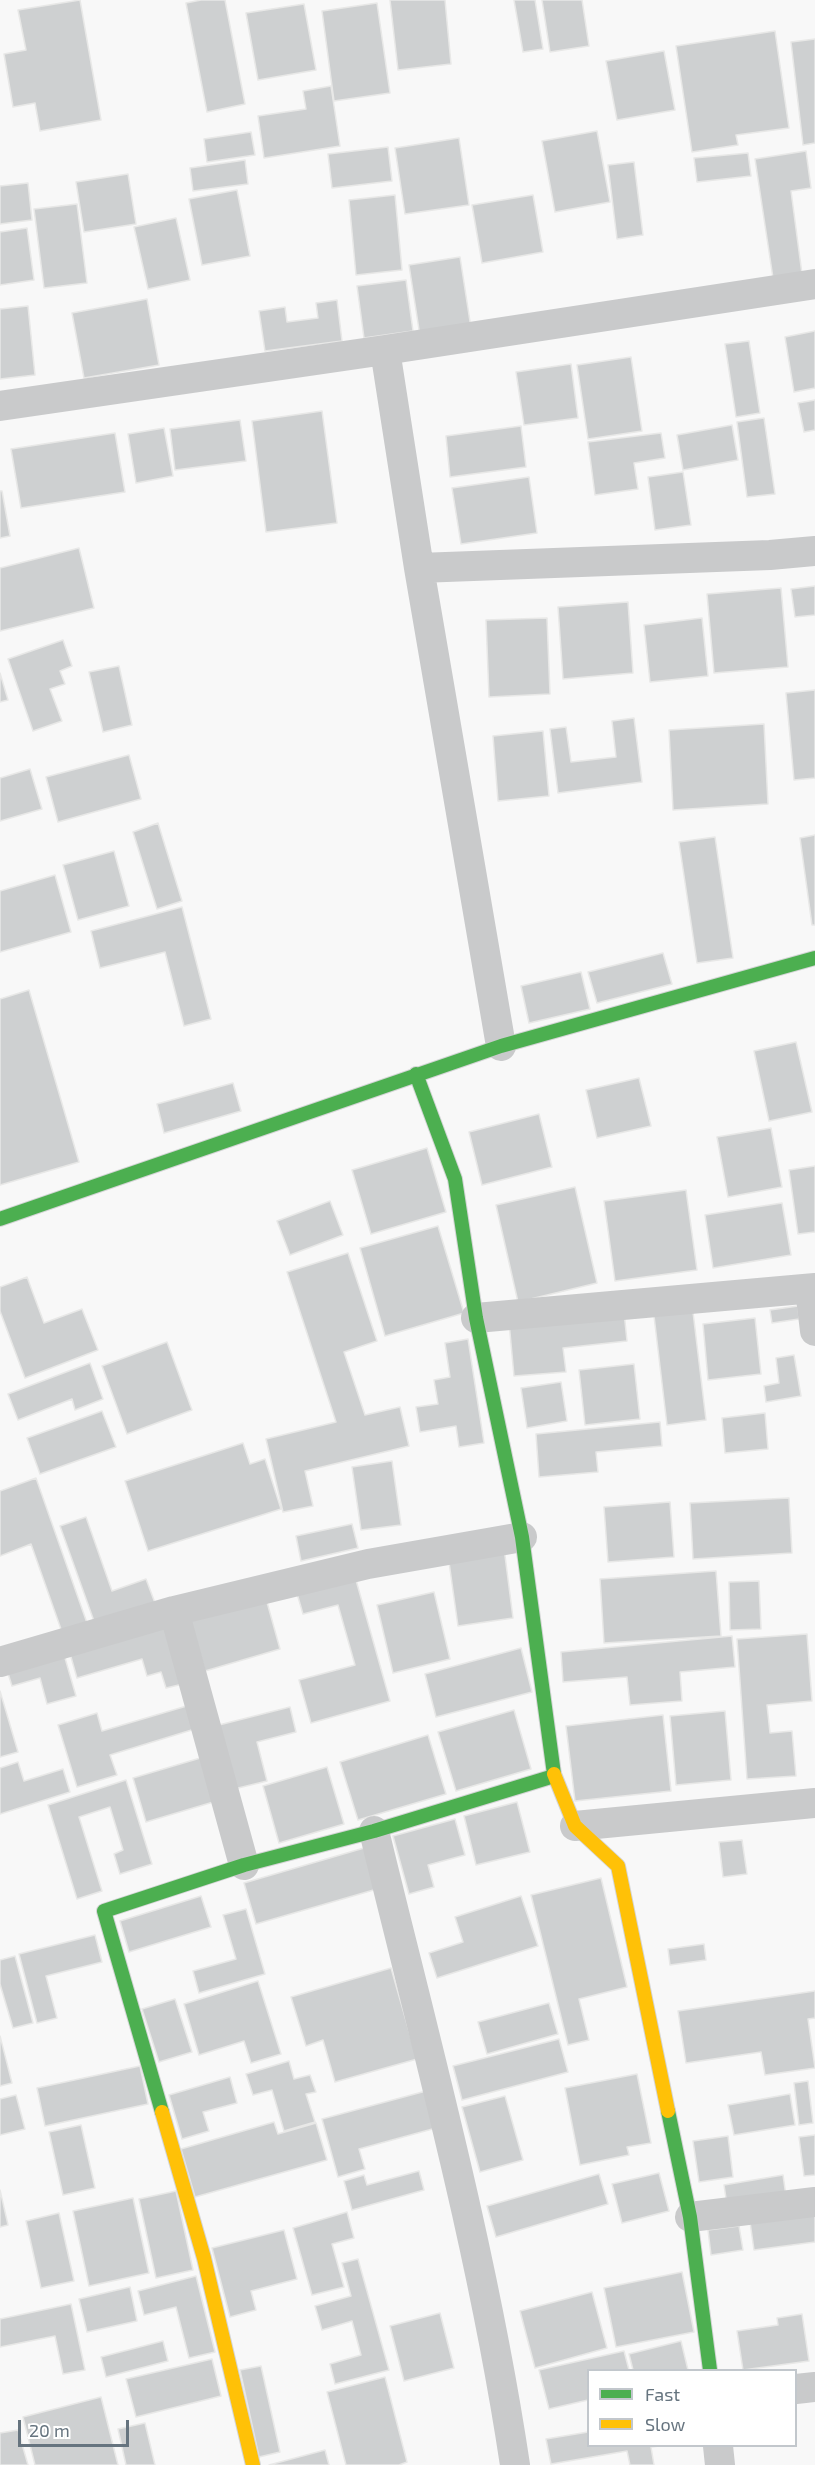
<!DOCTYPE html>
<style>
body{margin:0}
#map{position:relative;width:815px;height:2465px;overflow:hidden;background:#f8f8f8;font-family:"Exo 2",sans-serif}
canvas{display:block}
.legend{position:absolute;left:587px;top:2369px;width:210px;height:78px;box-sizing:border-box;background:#fff;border:2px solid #c2c7cc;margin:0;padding:8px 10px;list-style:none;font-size:18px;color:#66747f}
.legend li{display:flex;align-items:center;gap:12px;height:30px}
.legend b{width:30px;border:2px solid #c2c7cc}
.scale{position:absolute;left:18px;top:2420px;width:111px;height:27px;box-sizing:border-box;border:3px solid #66747f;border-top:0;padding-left:8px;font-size:18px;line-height:21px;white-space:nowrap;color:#66747f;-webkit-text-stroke:4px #fff;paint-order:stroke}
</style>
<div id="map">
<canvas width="815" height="2465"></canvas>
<ul class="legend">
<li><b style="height:8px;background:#4caf50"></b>Fast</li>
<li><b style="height:8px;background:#ffc107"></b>Slow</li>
</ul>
<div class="scale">20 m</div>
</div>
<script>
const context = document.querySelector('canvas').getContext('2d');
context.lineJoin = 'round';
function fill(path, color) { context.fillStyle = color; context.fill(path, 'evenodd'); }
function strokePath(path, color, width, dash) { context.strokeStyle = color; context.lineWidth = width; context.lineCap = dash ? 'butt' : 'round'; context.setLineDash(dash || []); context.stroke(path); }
const building = new Path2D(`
 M 80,0 L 101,120 L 40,131 L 35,103 L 13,107 L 4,54 L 26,50 L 18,10 Z
 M 201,0 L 225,0 L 245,104 L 207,112 L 186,3 Z
 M 390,0 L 445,0 L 451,64 L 398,70 Z
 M 514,0 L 535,0 L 543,49 L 523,52 Z
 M 542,0 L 582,0 L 589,46 L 550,52 Z
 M 377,3 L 390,93 L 334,101 L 322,11 Z
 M 304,4 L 316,70 L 258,80 L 246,13 Z
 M 775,31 L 789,128 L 736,135 L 738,145 L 692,152 L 676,46 Z
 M 815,39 L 815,143 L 803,145 L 791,42 Z
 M 664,51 L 675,110 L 617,120 L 606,61 Z
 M 331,86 L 340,146 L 264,158 L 258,116 L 306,109 L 303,91 Z
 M 597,131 L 610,202 L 555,212 L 542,141 Z
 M 251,132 L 255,155 L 207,162 L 204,139 Z
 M 459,138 L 469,205 L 405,214 L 395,148 Z
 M 388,147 L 392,181 L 332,188 L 328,154 Z
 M 806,151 L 811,188 L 791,191 L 802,274 L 773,278 L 755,159 Z
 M 748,153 L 751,176 L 697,182 L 694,158 Z
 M 245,160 L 248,184 L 193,191 L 190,168 Z
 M 634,162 L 643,235 L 617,239 L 608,165 Z
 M 128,174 L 136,224 L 84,232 L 76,182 Z
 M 28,183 L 32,220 L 0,224 L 0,186 Z
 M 237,190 L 250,256 L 202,265 L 189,199 Z
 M 395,195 L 402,270 L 356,275 L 349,200 Z
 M 533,195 L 543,252 L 482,263 L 472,205 Z
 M 77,204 L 87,283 L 44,288 L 34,209 Z
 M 176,218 L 190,280 L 148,289 L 134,227 Z
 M 27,228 L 34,280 L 0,285 L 0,232 Z
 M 460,257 L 471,328 L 420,336 L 409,265 Z
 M 406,280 L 413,331 L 364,338 L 357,286 Z
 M 147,299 L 159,365 L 84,378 L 72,313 Z
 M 337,300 L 342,341 L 265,351 L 259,311 L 285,307 L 287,322 L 318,318 L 316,303 Z
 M 28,306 L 35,375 L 0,379 L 0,309 Z
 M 815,331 L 815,388 L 794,392 L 785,337 Z
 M 749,341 L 760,413 L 736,417 L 725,344 Z
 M 631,357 L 642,431 L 588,439 L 577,365 Z
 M 571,364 L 578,418 L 524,425 L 516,372 Z
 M 815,400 L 815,430 L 804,432 L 798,403 Z
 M 322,411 L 337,523 L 266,532 L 252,421 Z
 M 764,418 L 775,494 L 747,497 L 737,422 Z
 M 240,420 L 246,461 L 175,470 L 170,429 Z
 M 732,425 L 738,460 L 683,470 L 677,435 Z
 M 521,426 L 526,467 L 450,477 L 446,436 Z
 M 164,428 L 173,476 L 136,483 L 128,434 Z
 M 115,433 L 125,492 L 21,508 L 11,449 Z
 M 661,433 L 665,458 L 634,463 L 638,489 L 595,495 L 588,442 Z
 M 683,472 L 691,525 L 655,530 L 648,477 Z
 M 529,477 L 537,533 L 461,544 L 452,488 Z
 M 0,491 L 2,491 L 10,536 L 0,538 Z
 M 79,548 L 94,608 L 0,631 L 0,568 Z
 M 815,586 L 815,615 L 795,617 L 791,589 Z
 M 781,588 L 788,667 L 714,673 L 707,594 Z
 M 628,602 L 633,673 L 563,679 L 558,607 Z
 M 547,618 L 550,694 L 489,697 L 486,620 Z
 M 702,618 L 708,676 L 650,682 L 644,625 Z
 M 63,640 L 72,666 L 60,671 L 65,684 L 50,689 L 62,721 L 33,731 L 8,659 Z
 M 119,666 L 132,725 L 103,732 L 89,672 Z
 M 0,673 L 8,700 L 0,702 Z
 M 815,690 L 815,778 L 794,780 L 786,693 Z
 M 634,718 L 642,782 L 558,793 L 550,729 L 566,727 L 571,762 L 616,757 L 612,721 Z
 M 764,724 L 768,804 L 673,810 L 669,730 Z
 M 543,731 L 549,796 L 498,801 L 493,736 Z
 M 129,755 L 141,799 L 58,822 L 46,777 Z
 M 30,769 L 42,809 L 0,821 L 0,778 Z
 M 158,823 L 182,901 L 157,909 L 133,832 Z
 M 815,835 L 815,925 L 812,925 L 800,838 Z
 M 715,837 L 733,958 L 697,963 L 679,842 Z
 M 114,851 L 129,906 L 78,920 L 63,865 Z
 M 55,875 L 71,932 L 0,952 L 0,891 Z
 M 182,907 L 211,1019 L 184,1026 L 165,952 L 100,968 L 91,931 Z
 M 663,953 L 672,984 L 597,1003 L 588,972 Z
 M 581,972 L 590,1009 L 529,1023 L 521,986 Z
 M 29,990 L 79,1162 L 0,1185 L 0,999 Z
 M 796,1042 L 812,1112 L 769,1121 L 754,1051 Z
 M 639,1078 L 651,1126 L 597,1138 L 586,1090 Z
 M 233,1083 L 241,1111 L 164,1133 L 157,1104 Z
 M 539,1114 L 552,1167 L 482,1185 L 469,1132 Z
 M 771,1128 L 782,1187 L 728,1197 L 717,1137 Z
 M 427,1148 L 446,1212 L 371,1234 L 352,1170 Z
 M 815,1166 L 815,1232 L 798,1234 L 789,1170 Z
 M 575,1187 L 597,1283 L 518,1302 L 496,1205 Z
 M 686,1190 L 697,1270 L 615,1281 L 604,1201 Z
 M 330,1201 L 343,1235 L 290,1255 L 277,1221 Z
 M 782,1203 L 791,1255 L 713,1268 L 705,1215 Z
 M 438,1226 L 464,1313 L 385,1336 L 360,1248 Z
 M 348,1253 L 377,1341 L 344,1352 L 365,1415 L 400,1407 L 409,1446 L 305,1471 L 313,1506 L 283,1512 L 266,1439 L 336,1422 L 287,1272 Z
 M 27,1277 L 44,1323 L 82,1309 L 98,1350 L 25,1378 L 0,1311 L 0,1287 Z
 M 798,1306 L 799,1319 L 772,1323 L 770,1310 Z
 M 624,1312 L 627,1341 L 563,1348 L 566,1372 L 514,1376 L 509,1322 Z
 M 693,1312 L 706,1420 L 667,1425 L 654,1316 Z
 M 755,1318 L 761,1374 L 708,1380 L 703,1324 Z
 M 468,1339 L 484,1443 L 459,1447 L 456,1426 L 420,1432 L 416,1407 L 438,1404 L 434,1380 L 450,1377 L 445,1343 Z
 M 167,1342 L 192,1410 L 127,1434 L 102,1366 Z
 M 794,1355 L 801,1396 L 766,1402 L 764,1386 L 779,1383 L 776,1358 Z
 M 90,1363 L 103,1399 L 75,1410 L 72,1399 L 18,1420 L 8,1394 Z
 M 634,1364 L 640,1419 L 585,1425 L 579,1370 Z
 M 561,1382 L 567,1421 L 527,1428 L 521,1388 Z
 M 102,1411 L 116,1447 L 40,1474 L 27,1438 Z
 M 765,1413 L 768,1449 L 725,1453 L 722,1418 Z
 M 660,1422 L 662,1446 L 596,1452 L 598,1472 L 539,1477 L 536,1434 Z
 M 243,1443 L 250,1464 L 265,1459 L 281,1509 L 148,1551 L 125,1481 Z
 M 392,1461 L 401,1525 L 361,1530 L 352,1467 Z
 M 36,1478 L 87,1623 L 62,1632 L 31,1544 L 0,1556 L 0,1491 Z
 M 789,1498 L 792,1553 L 693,1559 L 690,1503 Z
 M 670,1502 L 674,1557 L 608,1562 L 604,1507 Z
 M 86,1517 L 112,1591 L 146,1579 L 155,1603 L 95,1624 L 60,1526 Z
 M 352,1524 L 358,1548 L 301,1561 L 296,1536 Z
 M 504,1548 L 513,1618 L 458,1626 L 448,1555 Z
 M 716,1571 L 721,1636 L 604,1643 L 600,1579 Z
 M 354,1573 L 390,1701 L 311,1723 L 299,1680 L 355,1665 L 338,1605 L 303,1614 L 296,1590 Z
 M 759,1581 L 761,1629 L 730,1630 L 729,1582 Z
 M 434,1592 L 450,1659 L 393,1673 L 377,1605 Z
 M 265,1595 L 280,1649 L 205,1671 L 189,1616 Z
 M 169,1622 L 187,1683 L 166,1688 L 161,1672 L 147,1676 L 142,1659 L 77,1678 L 69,1650 Z
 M 807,1634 L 812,1701 L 767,1705 L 770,1733 L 792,1731 L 796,1776 L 747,1779 L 737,1639 Z
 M 732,1636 L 735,1667 L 680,1672 L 682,1701 L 630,1705 L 627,1677 L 563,1682 L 561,1652 Z
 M 521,1648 L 532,1692 L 436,1717 L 425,1674 Z
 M 63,1651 L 76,1696 L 47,1704 L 40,1678 L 12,1686 L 6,1667 Z
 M 0,1691 L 18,1752 L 0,1757 Z
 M 190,1705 L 198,1728 L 110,1755 L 117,1775 L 77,1787 L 58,1725 L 97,1713 L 102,1731 Z
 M 290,1707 L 296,1732 L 257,1742 L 267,1781 L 234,1789 L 219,1725 Z
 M 514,1710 L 531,1769 L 456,1791 L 438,1732 Z
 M 725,1711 L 731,1780 L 676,1785 L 670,1716 Z
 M 663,1715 L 671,1791 L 575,1801 L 566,1726 Z
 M 428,1735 L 446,1794 L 358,1820 L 340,1762 Z
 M 207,1756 L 220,1800 L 146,1822 L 133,1778 Z
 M 18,1762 L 24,1781 L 63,1769 L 70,1792 L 0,1814 L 0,1768 Z
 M 327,1767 L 344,1824 L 279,1843 L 263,1786 Z
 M 126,1780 L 152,1864 L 120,1874 L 114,1854 L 123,1850 L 110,1807 L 79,1817 L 102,1891 L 77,1899 L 48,1805 Z
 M 517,1802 L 530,1852 L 476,1865 L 464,1816 Z
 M 455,1819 L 465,1855 L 428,1865 L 434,1887 L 409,1894 L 393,1836 Z
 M 742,1840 L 747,1874 L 723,1877 L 719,1842 Z
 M 364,1848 L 377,1889 L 256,1924 L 244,1883 Z
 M 601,1878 L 627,1987 L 579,1999 L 589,2040 L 568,2045 L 531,1895 Z
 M 201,1896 L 211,1927 L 129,1952 L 120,1921 Z
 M 521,1896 L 538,1946 L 437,1978 L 429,1953 L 463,1942 L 455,1917 Z
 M 246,1909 L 265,1974 L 199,1993 L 193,1971 L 236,1959 L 223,1915 Z
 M 95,1935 L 102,1962 L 46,1976 L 57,2018 L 37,2023 L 19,1954 Z
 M 704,1944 L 706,1960 L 670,1965 L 668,1949 Z
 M 15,1956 L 33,2023 L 13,2028 L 0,1984 L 0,1960 Z
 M 391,1968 L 417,2059 L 335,2082 L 323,2040 L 306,2046 L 291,1997 Z
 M 258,1981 L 281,2054 L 251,2063 L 244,2041 L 199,2055 L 184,2004 Z
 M 815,1991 L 815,2018 L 808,2019 L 815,2068 L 765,2075 L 761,2052 L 686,2063 L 678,2011 Z
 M 175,1999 L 192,2052 L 159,2062 L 142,2009 Z
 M 549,2003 L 558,2034 L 487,2054 L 478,2022 Z
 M 0,2036 L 12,2083 L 0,2086 Z
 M 559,2039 L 568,2072 L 462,2100 L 453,2066 Z
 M 289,2061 L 294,2079 L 310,2075 L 316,2092 L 306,2094 L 315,2122 L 284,2131 L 272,2090 L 253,2095 L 246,2074 Z
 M 140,2066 L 148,2104 L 45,2126 L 37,2088 Z
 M 637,2074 L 651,2143 L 627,2147 L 629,2155 L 580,2165 L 565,2088 Z
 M 230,2077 L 237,2103 L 203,2112 L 209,2131 L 182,2139 L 169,2095 Z
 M 808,2081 L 813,2123 L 799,2125 L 794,2083 Z
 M 426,2091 L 436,2128 L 359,2149 L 365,2169 L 338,2177 L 322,2119 Z
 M 790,2094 L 795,2125 L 734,2135 L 728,2105 Z
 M 16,2095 L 25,2129 L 0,2135 L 0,2099 Z
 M 505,2096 L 523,2160 L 480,2172 L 462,2107 Z
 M 274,2122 L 278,2134 L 316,2123 L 327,2160 L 195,2197 L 181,2149 Z
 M 81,2125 L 95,2188 L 63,2195 L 49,2132 Z
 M 815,2135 L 815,2175 L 804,2176 L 799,2137 Z
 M 728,2136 L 733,2177 L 699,2182 L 693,2141 Z
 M 419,2171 L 424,2190 L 352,2210 L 344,2181 L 364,2175 L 367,2185 Z
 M 659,2173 L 669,2211 L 622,2223 L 612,2184 Z
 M 599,2174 L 608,2204 L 496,2237 L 487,2206 Z
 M 783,2175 L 786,2196 L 727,2205 L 724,2185 Z
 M 0,2190 L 8,2225 L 0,2227 Z
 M 176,2191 L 193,2270 L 156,2278 L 139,2199 Z
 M 133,2198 L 149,2273 L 89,2286 L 73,2211 Z
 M 347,2212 L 354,2238 L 332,2244 L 344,2287 L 312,2295 L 293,2228 Z
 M 815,2212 L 815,2242 L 754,2250 L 750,2222 Z
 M 59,2213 L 74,2281 L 41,2288 L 26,2221 Z
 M 739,2226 L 743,2250 L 711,2255 L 708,2230 Z
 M 284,2230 L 297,2279 L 251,2291 L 256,2310 L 230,2317 L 212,2248 Z
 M 358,2259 L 389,2370 L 335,2384 L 330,2364 L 361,2355 L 352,2321 L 322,2330 L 315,2306 L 351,2296 L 342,2263 Z
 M 682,2272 L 694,2332 L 616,2347 L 604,2288 Z
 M 196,2276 L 215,2352 L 189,2358 L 176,2307 L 144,2315 L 138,2291 Z
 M 130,2287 L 137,2321 L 87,2332 L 79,2299 Z
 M 592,2292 L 607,2348 L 535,2368 L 520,2311 Z
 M 71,2304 L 85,2370 L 63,2374 L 55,2336 L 0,2347 L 0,2319 Z
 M 440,2313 L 454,2368 L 404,2381 L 390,2326 Z
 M 802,2314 L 809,2361 L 743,2370 L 737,2331 L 778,2325 L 777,2318 Z
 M 163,2341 L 168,2361 L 106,2377 L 101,2357 Z
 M 681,2341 L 688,2370 L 633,2370 L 629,2354 Z
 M 624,2351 L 629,2370 L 588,2370 L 588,2400 L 549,2409 L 539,2370 Z
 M 212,2359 L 221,2396 L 136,2417 L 126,2379 Z
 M 261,2366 L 280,2452 L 259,2457 L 240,2370 Z
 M 385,2377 L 407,2462 L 399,2465 L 346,2465 L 327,2392 Z
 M 101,2397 L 118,2465 L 35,2465 L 23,2417 Z
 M 145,2423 L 155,2465 L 126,2465 L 118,2429 Z
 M 18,2430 L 28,2465 L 0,2465 L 0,2433 Z
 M 588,2432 L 588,2446 L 660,2446 L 651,2447 L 654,2465 L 630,2465 L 627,2451 L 551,2464 L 546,2439 Z
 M 325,2450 L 329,2465 L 269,2465 Z`);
const street = new Path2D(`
 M 385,350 L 419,568 L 501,1046
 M 0,406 L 385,350 L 815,284
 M 419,568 L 770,555 L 815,551
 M 810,1289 L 815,1331
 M 476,1318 L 815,1288
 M 174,1611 L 244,1865
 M 0,1662 L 174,1611 L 368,1564 L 522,1537
 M 575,1826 L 815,1803
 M 374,1831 C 425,2041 483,2251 515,2465
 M 690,2217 L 815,2202
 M 796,2389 L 815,2387
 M 718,2446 L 720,2465`);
const fast = new Path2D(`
 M 416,1074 L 455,1179 L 476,1318 L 522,1537 L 554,1774
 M 0,1219 L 501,1046 L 815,958
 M 668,2111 L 690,2217 L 710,2370
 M 162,2112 L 104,1911 L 244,1865 L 374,1831 L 554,1776`);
const slow = new Path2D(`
 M 554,1774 L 575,1826 L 618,1866 L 668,2111
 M 162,2112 L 204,2258 L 253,2465`);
fill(building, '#ced0d1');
strokePath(building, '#e8e8e7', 1.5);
strokePath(fast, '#d4d5d6', 16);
strokePath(slow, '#d4d5d6', 16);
strokePath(street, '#c9cacb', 30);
strokePath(fast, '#4caf50', 14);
strokePath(slow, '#ffc107', 14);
</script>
